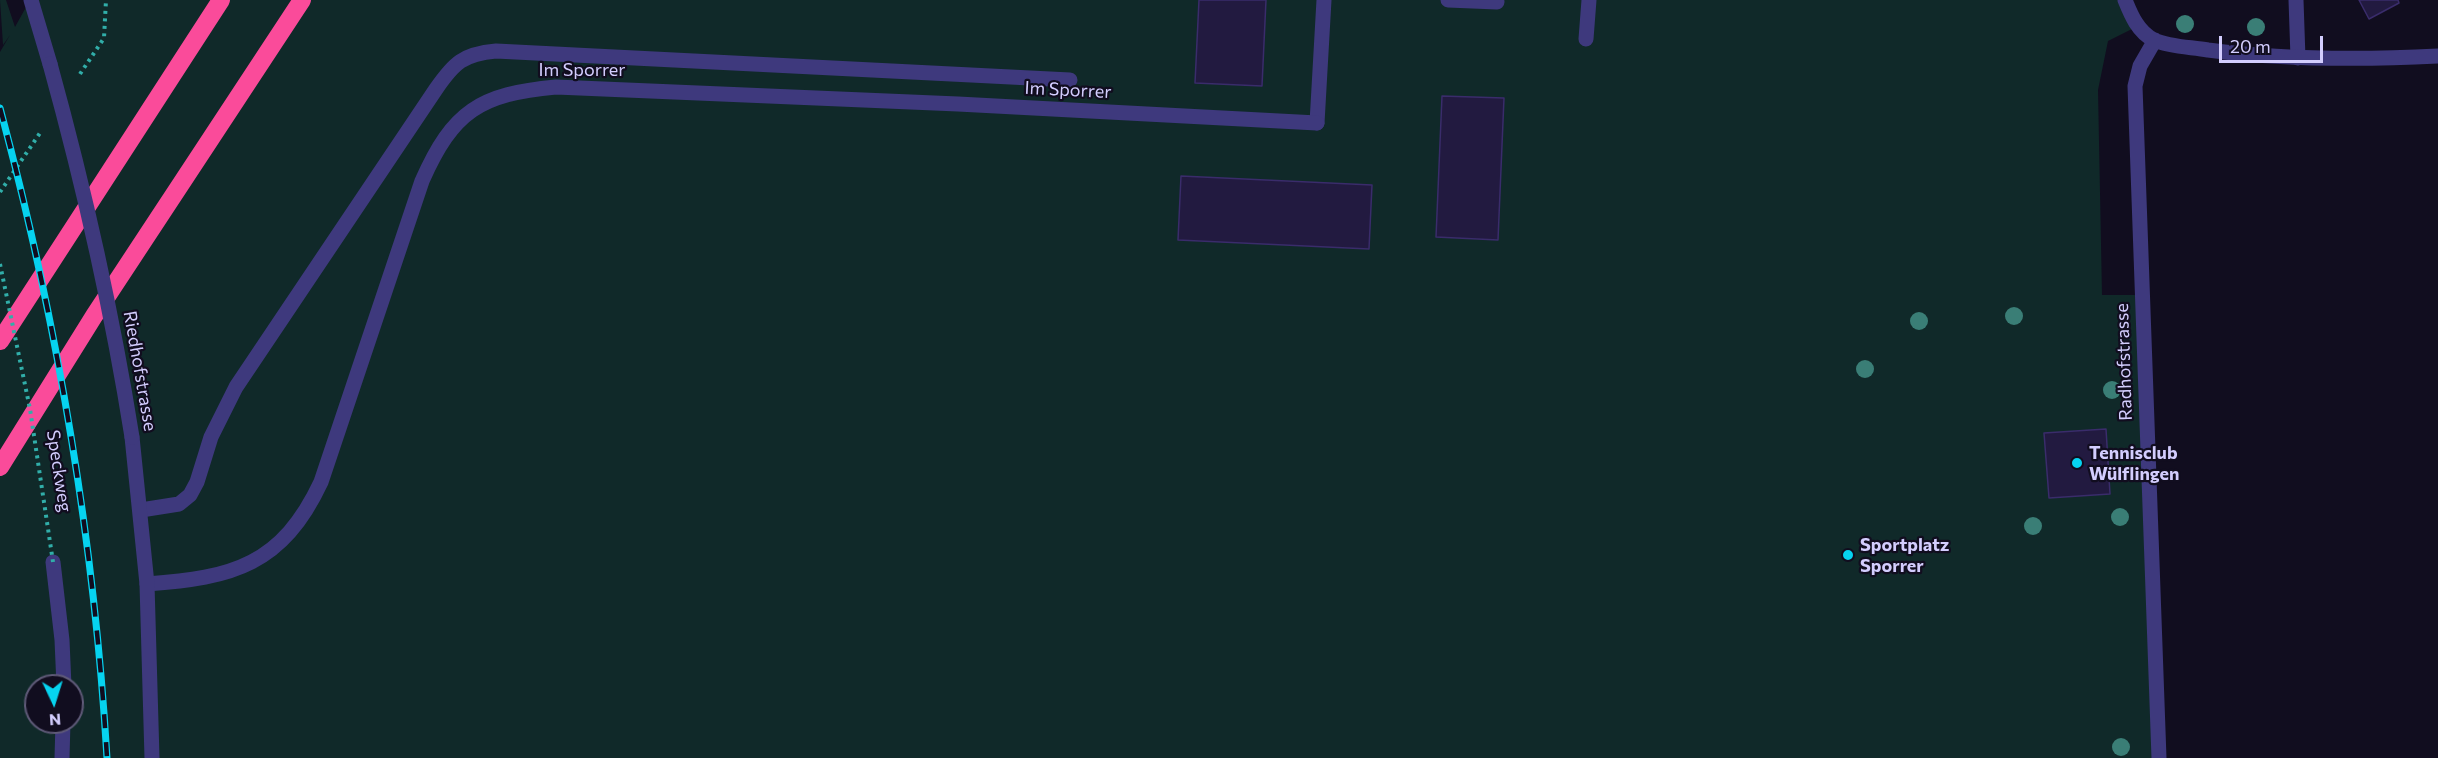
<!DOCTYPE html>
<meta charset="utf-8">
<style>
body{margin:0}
#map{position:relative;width:2438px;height:758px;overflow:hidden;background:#110d1f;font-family:Commissioner,sans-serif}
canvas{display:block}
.north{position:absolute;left:24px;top:674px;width:60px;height:60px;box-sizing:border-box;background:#110d1f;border:2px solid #5f5a78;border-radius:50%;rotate:176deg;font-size:16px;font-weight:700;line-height:24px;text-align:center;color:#d3cdfe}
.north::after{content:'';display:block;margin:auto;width:21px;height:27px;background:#06d3f0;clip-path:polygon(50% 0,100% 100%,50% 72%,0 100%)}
.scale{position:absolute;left:2219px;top:36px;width:104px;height:27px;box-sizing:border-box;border:3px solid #d3cdfe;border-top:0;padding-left:8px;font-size:18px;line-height:21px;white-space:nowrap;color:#d3cdfe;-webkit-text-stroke:4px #110d1f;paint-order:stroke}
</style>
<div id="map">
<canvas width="2438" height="758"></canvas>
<div class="north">N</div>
<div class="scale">20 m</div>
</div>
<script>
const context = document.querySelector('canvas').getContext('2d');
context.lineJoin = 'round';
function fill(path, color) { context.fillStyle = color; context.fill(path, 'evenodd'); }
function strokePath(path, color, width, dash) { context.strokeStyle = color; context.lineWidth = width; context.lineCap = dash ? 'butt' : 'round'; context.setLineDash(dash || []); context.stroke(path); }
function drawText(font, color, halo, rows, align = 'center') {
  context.font = font + ' Commissioner,sans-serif'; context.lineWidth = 4.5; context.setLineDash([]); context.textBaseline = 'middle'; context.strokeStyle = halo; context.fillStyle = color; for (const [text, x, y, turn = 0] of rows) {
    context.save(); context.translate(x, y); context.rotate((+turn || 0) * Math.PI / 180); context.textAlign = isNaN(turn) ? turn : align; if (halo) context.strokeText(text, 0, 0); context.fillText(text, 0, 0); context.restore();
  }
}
const green = new Path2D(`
 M 0,0 L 6,0 L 15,27 L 30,0 L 2125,0 L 2138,26 L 2108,41 L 2098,90 L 2102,295 L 2141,295 L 2159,758 L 0,758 L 0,52 L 10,35 L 3,45 ZM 36,686 L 72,686 L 72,722 L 36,722 Z`);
const building = new Path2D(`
 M 1199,0 L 1266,0 L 1262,86 L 1195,83 Z
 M 2359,0 L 2398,0 L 2399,3 L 2369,19 Z
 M 1442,96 L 1504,98 L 1498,240 L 1436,237 Z
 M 1181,176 L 1372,185 L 1369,249 L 1178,240 Z
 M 2106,429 L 2110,494 L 2049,498 L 2044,433 Z`);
const path = new Path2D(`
 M 80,74 L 104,38 L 106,0
 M 0,192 L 42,130`);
const service = new Path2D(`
 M 1448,0 L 1497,2
 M 2296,0 L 2298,58
 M 1586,39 L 1589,0
 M 1317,123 L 1324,0
 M 141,510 L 179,504 L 190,495 L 197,482 L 211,437 L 236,387 L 436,89 C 454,63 463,54 496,51 L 1070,80
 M 53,562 L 62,640 L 64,686
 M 62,758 L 63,722`);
const minor = new Path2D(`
 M 2125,0 C 2131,15 2138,32 2154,40 C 2170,47 2191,47 2208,50 C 2285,60 2361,60 2438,56
 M 2155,40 L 2140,66 L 2135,86 L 2159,758
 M 147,584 C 233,578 282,565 321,482 L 422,181 C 453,111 480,94 556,87 L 958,104 L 1317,123`);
const tertiary = new Path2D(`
 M 31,0 L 50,64
 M 132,437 L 147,584 L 152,758`);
const motorway = new Path2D(`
 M 0,341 L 221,0
 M 0,467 L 94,316 L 302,0`);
const rail = new Path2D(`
 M 0,108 C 57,321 94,538 107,758`);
const pathBridge = new Path2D(`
 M 0,264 L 30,409 L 53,562`);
const tertiaryBridge = new Path2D(`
 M 50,64 C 84,187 112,311 132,437`);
const trees = [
 [2185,24],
 [2256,27],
 [2014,316],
 [1919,321],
 [1865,369],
 [2112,390],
 [2120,517],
 [2033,526],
 [2121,747]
];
const markers = [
 [2077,463,6,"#06d3f0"],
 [1848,555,6,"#06d3f0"]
];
const streetNames = [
 ["Im Sporrer",582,70],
 ["Im Sporrer",1068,90,3],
 ["Radhofstrasse",2124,362,-92],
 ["Riedhofstrasse",140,371,80],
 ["Speckweg",59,471,81]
];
const poiNames = [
 ["Tennisclub",2089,453],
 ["Wülflingen",2089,474],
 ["Sportplatz",1860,545],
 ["Sporrer",1860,566]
];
fill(green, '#102929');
fill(building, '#221a40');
strokePath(building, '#3a2c6b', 1.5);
strokePath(path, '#31aea9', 4, [3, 4.5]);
strokePath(service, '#3e397d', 15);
strokePath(minor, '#3e397d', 15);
strokePath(tertiary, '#3e397d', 15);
strokePath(motorway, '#fa4b9a', 18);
strokePath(rail, '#06d3f0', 7);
strokePath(rail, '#110d1f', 4.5, [14]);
strokePath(pathBridge, '#31aea9', 4, [3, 4.5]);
strokePath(tertiaryBridge, '#3e397d', 15);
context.fillStyle = '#3a7e76';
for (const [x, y] of trees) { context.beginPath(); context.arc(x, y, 9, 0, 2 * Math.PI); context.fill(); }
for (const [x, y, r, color] of markers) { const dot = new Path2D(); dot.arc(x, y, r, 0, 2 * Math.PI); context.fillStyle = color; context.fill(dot); strokePath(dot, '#110d1f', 2); }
drawText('18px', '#d3cdfe', '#110d1f', streetNames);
drawText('bold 18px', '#d3cdfe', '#110d1f', poiNames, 'left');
</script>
